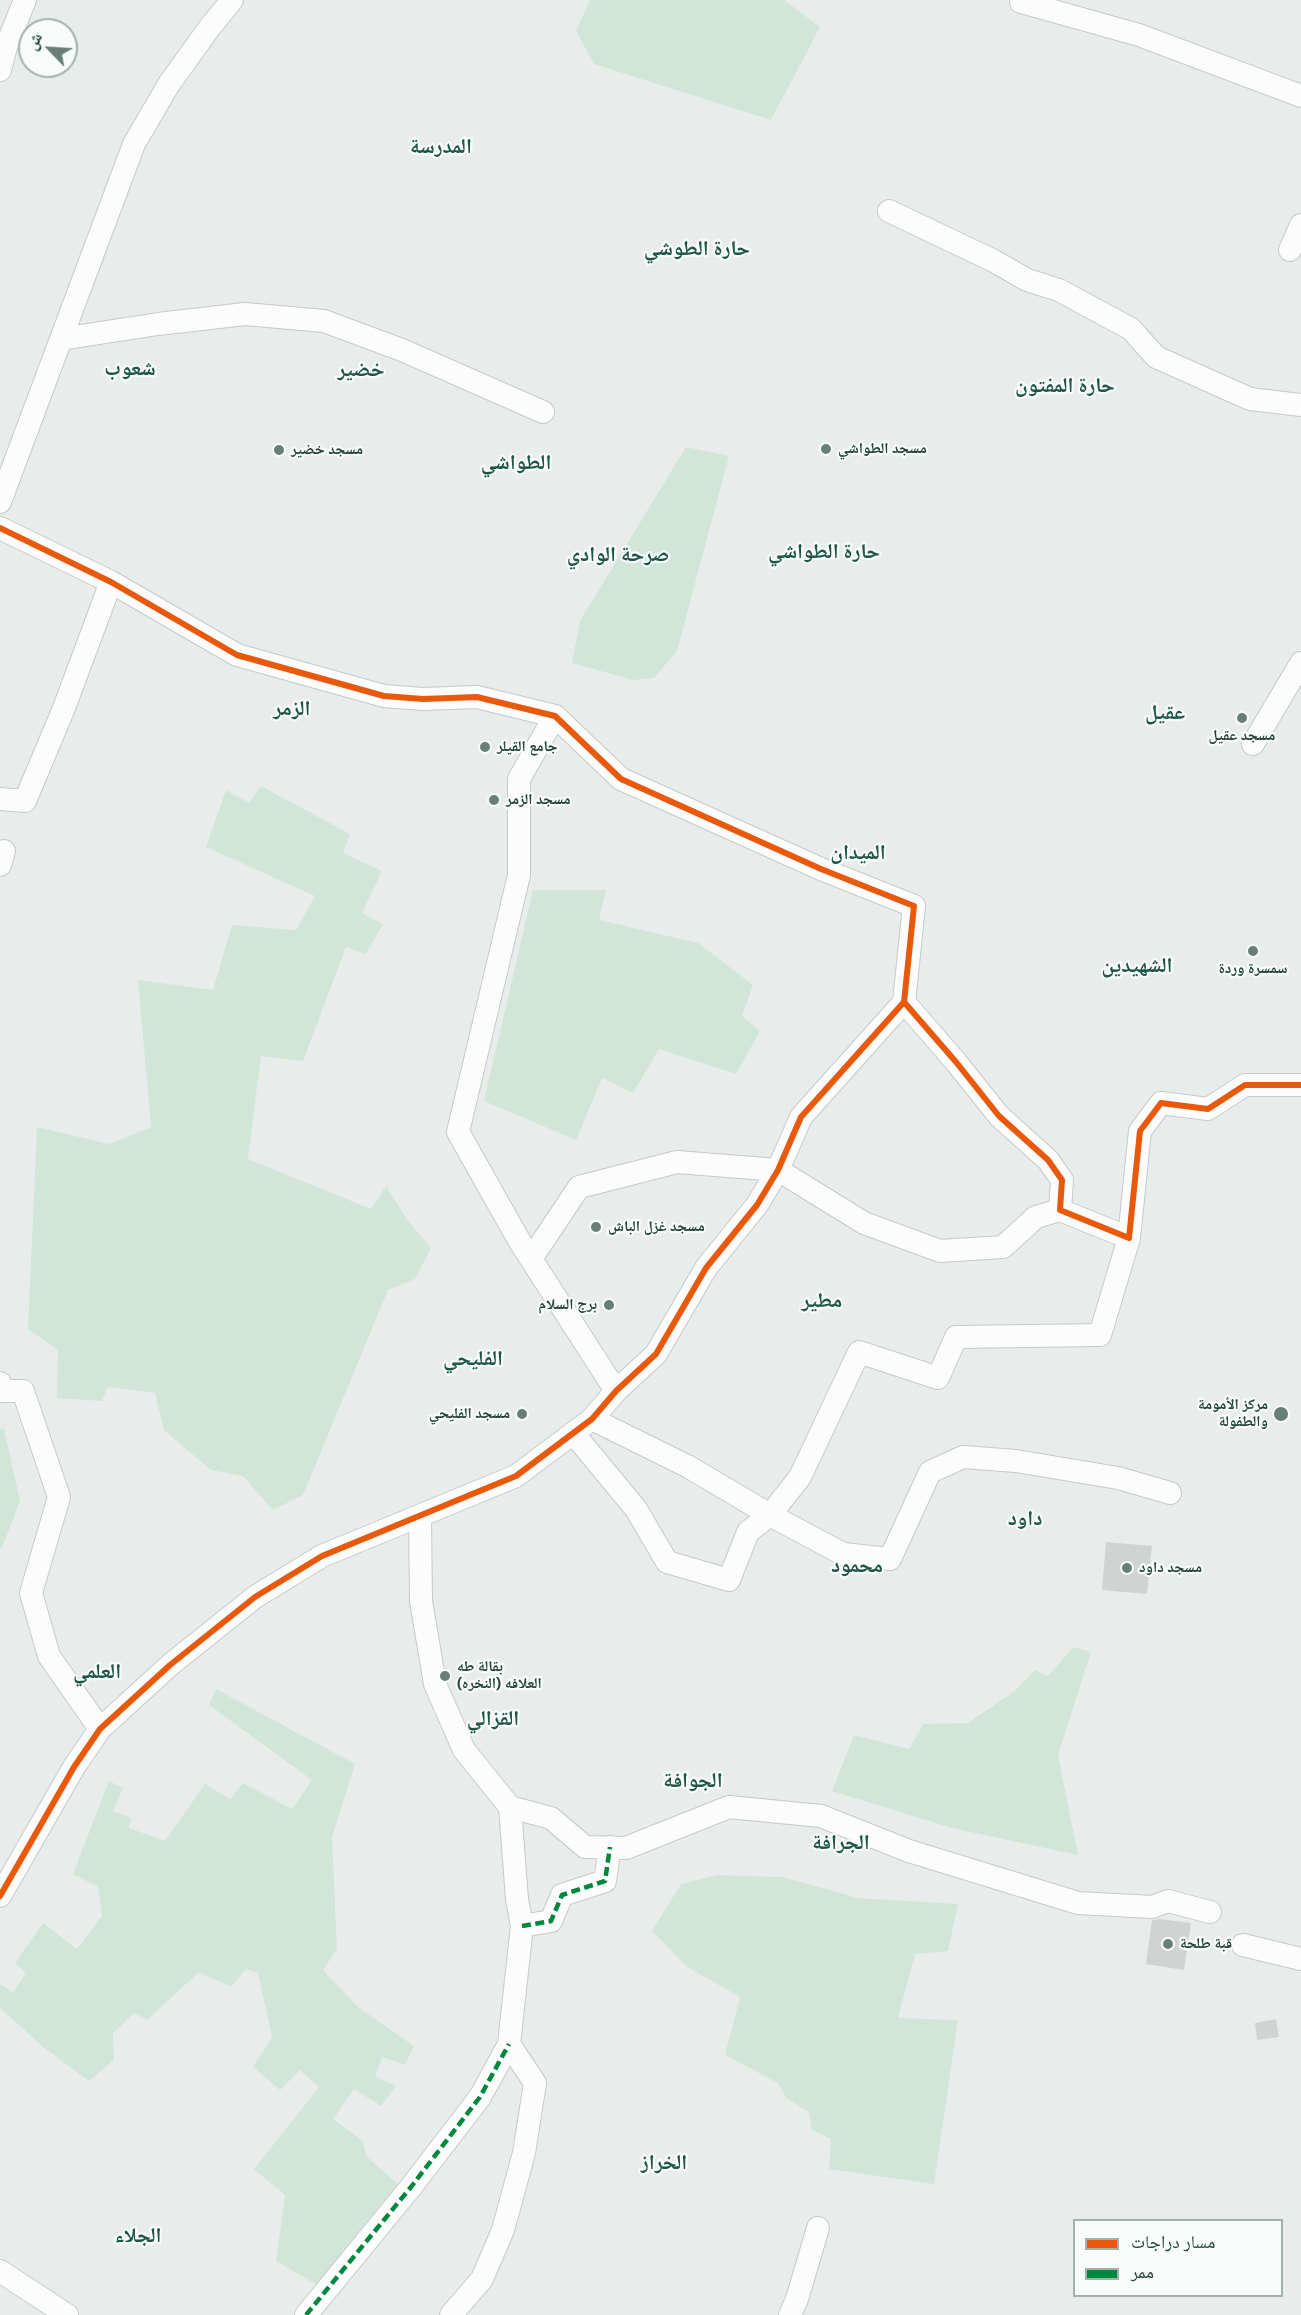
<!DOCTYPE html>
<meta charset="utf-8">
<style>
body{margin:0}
#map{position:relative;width:1301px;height:2315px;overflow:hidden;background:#e8edeb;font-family:"IBM Plex Sans","Noto Naskh Arabic",sans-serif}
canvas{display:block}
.legend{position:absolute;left:1073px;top:2219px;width:210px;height:78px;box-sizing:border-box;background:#f7fbf9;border:2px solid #a3b1ad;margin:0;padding:8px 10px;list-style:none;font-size:18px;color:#24423a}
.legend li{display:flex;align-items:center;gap:12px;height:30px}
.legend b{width:30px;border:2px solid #a3b1ad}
.north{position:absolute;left:18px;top:18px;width:60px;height:60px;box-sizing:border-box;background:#f7fbf9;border:2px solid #a3b1ad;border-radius:50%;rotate:295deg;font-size:16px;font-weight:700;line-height:24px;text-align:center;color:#24423a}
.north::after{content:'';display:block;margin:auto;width:21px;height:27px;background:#697e78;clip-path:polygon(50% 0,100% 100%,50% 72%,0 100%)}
</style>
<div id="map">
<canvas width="1301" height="2315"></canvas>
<ul class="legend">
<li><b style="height:8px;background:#e8590c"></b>مسار دراجات</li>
<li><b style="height:8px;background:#00873e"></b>ممر</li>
</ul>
<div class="north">ش</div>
</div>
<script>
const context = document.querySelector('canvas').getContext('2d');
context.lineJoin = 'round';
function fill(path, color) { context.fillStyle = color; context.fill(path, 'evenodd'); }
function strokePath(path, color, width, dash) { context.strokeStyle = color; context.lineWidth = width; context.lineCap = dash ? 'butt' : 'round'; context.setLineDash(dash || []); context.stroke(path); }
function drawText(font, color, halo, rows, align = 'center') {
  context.font = font + ' "IBM Plex Sans","Noto Naskh Arabic",sans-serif'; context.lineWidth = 4.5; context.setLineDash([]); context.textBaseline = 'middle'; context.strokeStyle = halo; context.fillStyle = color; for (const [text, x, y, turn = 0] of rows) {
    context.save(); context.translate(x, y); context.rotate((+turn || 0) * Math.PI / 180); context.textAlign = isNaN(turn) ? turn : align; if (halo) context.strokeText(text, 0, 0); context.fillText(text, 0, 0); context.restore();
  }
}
const green = new Path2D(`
 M 590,0 L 784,0 L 820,27 L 771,120 L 594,64 L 576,31 Z
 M 686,447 L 729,456 L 677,651 L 654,678 L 633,680 L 572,663 L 580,621 Z
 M 261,786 L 350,834 L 343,853 L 382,871 L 362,913 L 383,924 L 366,954 L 346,947 L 303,1061 L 261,1056 L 248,1159 L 371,1209 L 386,1186 L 408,1221 L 431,1248 L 415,1279 L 388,1290 L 303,1495 L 273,1510 L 243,1476 L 211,1470 L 164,1430 L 155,1393 L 108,1387 L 102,1401 L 57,1398 L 58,1350 L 28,1329 L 37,1127 L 109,1144 L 151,1127 L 138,980 L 213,990 L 232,925 L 296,930 L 315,896 L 206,847 L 226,790 L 249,803 Z
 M 533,890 L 606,890 L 599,920 L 698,943 L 753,985 L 742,1016 L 760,1031 L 736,1074 L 659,1049 L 633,1093 L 602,1078 L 576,1140 L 484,1101 Z
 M 4,1428 L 20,1501 L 2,1548 L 0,1547 L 0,1429 Z
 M 1073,1647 L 1091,1652 L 1058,1755 L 1078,1855 L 952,1828 L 832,1791 L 854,1735 L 909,1749 L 923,1724 L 968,1723 L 1016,1690 L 1035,1670 L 1048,1676 Z
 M 216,1689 L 355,1764 L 332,1837 L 337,1949 L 323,1970 L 358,2007 L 414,2046 L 405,2065 L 382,2057 L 375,2076 L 396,2086 L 381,2106 L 354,2089 L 333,2119 L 363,2141 L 366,2156 L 407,2192 L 324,2289 L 276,2261 L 285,2195 L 254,2169 L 319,2087 L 300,2070 L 280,2090 L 253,2067 L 272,2037 L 258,1973 L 246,1969 L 231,1987 L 199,1972 L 147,2020 L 134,2013 L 113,2033 L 114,2060 L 89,2081 L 43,2047 L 0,2008 L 0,1984 L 13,1992 L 26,1973 L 15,1963 L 43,1923 L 77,1949 L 102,1916 L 98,1887 L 73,1874 L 109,1781 L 123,1788 L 113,1811 L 131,1818 L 129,1828 L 165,1841 L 205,1784 L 230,1799 L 243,1783 L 292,1809 L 312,1780 L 209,1705 Z
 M 717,1875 L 783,1877 L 858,1898 L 958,1904 L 948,1951 L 915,1954 L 898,2018 L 958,2020 L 934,2184 L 829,2169 L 831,2139 L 812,2130 L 809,2112 L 786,2098 L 778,2083 L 725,2055 L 740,1997 L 687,1967 L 652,1931 L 681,1884 Z`);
const building = new Path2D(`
 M 1106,1542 L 1152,1546 L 1147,1594 L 1102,1590 Z
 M 1159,1919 L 1191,1923 L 1184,1970 L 1146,1964 L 1152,1920 Z
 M 1276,2019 L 1279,2037 L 1257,2040 L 1255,2023 Z`);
const minor = new Path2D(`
 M 1021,2 L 1139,35 L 1301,96
 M 0,70 L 6,47 L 25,0
 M 889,211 L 994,261 L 1027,280 L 1059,290 L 1131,329 L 1156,357 L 1250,399 L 1301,405
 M 1290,250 L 1301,225
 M 61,339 L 158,324 L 245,314 L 324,321 L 402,350 L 543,412
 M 0,502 L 134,144 L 169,84 L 210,27 L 232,0
 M 0,528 L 111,582 L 237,655 L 384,696 L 423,699 L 477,697 L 555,716 L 621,779 L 821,869 L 914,906 L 904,1002 L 956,1062 L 999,1116 L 1048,1160 L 1062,1180 L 1060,1210 L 1129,1238 L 1140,1131 L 1161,1103 L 1208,1109 L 1245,1085 L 1301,1085
 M 555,716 L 519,779 L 519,875 L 458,1132 L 520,1242 L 616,1391
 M 1253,744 L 1301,663
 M 0,799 L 25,801 L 64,708 L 111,582
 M 0,865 L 4,851
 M 531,1259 L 579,1187 L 677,1162 L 778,1170 L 864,1223 L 940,1251 L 1003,1247 L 1036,1217 L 1060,1210
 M 0,1383 L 2,1391 L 23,1391 L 59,1497 L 31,1593 L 49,1656 L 100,1729
 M 592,1419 L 689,1467 L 770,1515 L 843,1554 L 890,1559 L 930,1472 L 963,1457 L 1016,1461 L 1118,1478 L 1170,1493
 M 573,1433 L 636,1509 L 667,1562 L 729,1580 L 748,1532 L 770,1515 L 800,1477 L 859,1352 L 938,1378 L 956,1337 L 1100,1335 L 1129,1238
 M 420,1517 L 421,1601 L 435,1684 L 464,1750 L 510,1807 L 551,1818 L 585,1847 L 626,1848 L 729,1807 L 821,1816 L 909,1851 L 1078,1903 L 1152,1907 L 1168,1901 L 1210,1912
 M 0,1896 L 74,1767 L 100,1729 L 170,1665 L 255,1597 L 322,1556 L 516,1476 L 592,1419 L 616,1391 L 656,1354 L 706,1268 L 757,1205 L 778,1170 L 801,1117 L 904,1002
 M 522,1926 L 551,1921 L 562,1895 L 605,1881 L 610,1847
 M 1243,1945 L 1301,1959
 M 0,2271 L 67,2315
 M 306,2315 L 411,2187 L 480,2097 L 509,2044
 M 451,2315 L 482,2279 L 503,2230 L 524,2153 L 535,2083 L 509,2044 L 522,1926 L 517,1899 L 510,1807
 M 790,2315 L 797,2299 L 818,2228`);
const quiet = new Path2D(`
 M 522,1926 L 551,1921 L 562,1895 L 605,1881 L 610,1847
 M 306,2315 L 411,2187 L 480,2097 L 509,2044`);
const cycleway = new Path2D(`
 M 0,528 L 111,582 L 237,655 L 384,696 L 423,699 L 477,697 L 555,716 L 621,779 L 821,869 L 914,906 L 904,1002 L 956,1062 L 999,1116 L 1048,1160 L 1062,1180 L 1060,1210 L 1129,1238 L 1140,1131 L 1161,1103 L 1208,1109 L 1245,1085 L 1301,1085
 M 0,1896 L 74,1767 L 100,1729 L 170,1665 L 255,1597 L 322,1556 L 516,1476 L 592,1419 L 616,1391 L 656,1354 L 706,1268 L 757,1205 L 778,1170 L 801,1117 L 904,1002`);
const markers = [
 [826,449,6,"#697e78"],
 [279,450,6,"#697e78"],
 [1242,718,6,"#697e78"],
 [485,747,6,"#697e78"],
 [494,800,6,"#697e78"],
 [1253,951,6,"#697e78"],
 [596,1227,6,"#697e78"],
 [609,1305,6,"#697e78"],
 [522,1414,6,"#697e78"],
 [1281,1414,8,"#697e78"],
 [1127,1568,6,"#697e78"],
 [445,1676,6,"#697e78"],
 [1168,1944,6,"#697e78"]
];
const poiNames = [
 ["مسجد الطواشي",838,449],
 ["مسجد خضير",291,450],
 ["مسجد عقيل",1242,736,"center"],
 ["جامع القيلر",497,747],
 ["مسجد الزمر",506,800],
 ["سمسرة وردة",1253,969,"center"],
 ["مسجد غزل الباش",608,1227],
 ["برج السلام",597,1305,"right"],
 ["مركز الأمومة",1268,1405,"right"],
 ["والطفولة",1268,1422,"right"],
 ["مسجد الفليحي",510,1414,"right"],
 ["مسجد داود",1139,1568],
 ["بقالة طه",457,1667],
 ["العلافه (النخره)",457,1684],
 ["قبة طلحة",1180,1944]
];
const districtNames = [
 ["المدرسة",441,147],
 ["حارة الطوشي",697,249],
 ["شعوب",130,369],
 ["خضير",361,370],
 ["حارة المفتون",1065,386],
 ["الطواشي",516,463],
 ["حارة الطواشي",824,552],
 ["صرحة الوادي",618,555],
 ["الزمر",292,709],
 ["عقيل",1165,713],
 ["الميدان",858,853],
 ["الشهيدين",1137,966],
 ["مطير",822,1301],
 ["الفليحي",473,1359],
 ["داود",1025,1519],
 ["محمود",857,1566],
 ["العلمي",97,1672],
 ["القزالي",493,1719],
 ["الجوافة",693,1781],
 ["الجرافة",841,1843],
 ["الخراز",664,2163],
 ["الجلاء",138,2236]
];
fill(green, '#d1e6d8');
fill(building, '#cfd4d2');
strokePath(minor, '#c5cac8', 24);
strokePath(minor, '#fcfcfc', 22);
strokePath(quiet, '#00873e', 4.5, [9, 4.5]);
strokePath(cycleway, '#e8590c', 6);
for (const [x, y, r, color] of markers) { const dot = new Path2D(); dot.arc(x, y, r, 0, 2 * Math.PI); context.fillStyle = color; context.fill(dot); strokePath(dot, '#f7fbf9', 2); }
drawText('bold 15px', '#24423a', '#f7fbf9', poiNames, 'left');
drawText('bold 21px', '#1f5548', '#f7fbf9', districtNames);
</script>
